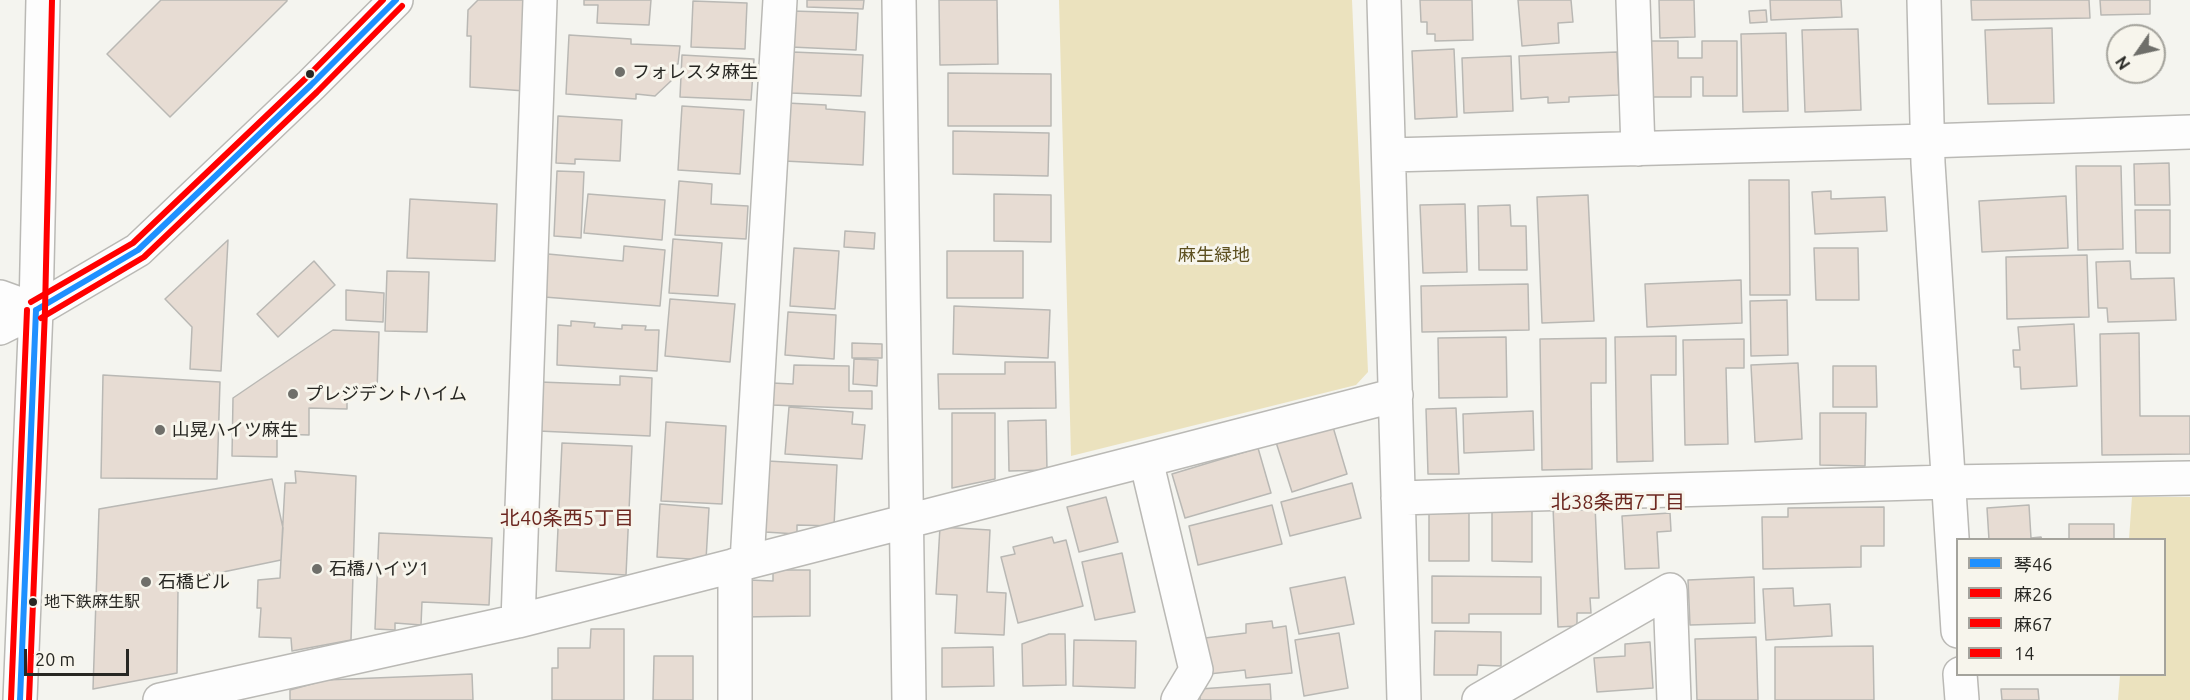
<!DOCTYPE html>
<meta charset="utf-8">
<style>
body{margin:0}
#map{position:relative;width:2190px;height:700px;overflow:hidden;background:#f4f4ef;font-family:Ubuntu,"Noto Sans JP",sans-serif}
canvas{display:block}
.legend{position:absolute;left:1956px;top:538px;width:210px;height:138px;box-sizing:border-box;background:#f7f5ec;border:2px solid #a4a39c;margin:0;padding:8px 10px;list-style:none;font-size:18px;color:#272723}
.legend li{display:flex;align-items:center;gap:12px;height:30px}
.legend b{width:30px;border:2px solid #a4a39c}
.north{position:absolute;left:2106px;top:24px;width:60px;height:60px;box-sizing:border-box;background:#f7f5ec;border:2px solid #a4a39c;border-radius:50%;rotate:236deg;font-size:16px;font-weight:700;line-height:24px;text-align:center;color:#272723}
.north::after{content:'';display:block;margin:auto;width:21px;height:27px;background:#6f6f6a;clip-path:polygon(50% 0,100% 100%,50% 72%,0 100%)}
.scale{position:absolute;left:24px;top:649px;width:105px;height:27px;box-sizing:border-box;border:3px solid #272723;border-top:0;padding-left:8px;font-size:18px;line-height:21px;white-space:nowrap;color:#272723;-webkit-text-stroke:4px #f7f5ec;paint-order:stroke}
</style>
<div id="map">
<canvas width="2190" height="700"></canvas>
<ul class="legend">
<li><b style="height:8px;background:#1e90ff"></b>琴46</li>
<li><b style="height:8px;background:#f00"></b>麻26</li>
<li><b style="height:8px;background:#f00"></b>麻67</li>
<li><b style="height:8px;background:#f00"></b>14</li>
</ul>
<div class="north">N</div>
<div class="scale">20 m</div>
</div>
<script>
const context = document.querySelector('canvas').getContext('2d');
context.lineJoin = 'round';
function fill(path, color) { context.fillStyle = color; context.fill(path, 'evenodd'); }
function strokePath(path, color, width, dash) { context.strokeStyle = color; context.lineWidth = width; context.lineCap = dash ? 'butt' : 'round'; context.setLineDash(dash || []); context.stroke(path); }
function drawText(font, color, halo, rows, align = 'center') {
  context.font = font + ' Ubuntu,"Noto Sans JP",sans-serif'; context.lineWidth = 6; context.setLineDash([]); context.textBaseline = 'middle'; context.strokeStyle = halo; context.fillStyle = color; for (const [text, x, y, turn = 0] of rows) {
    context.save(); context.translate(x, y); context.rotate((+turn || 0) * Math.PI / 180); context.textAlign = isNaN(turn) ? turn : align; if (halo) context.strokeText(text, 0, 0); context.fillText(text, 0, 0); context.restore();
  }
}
const green = new Path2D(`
 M 1059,0 L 1352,0 L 1368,372 L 1356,385 L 1071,456 Z
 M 2132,497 L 2190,497 L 2190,700 L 2118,700 L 2120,675 L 2164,674 L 2164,540 L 2129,539 Z`);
const building = new Path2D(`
 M 161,0 L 287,0 L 287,1 L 170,117 L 107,54 Z
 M 478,0 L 529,0 L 525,91 L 470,87 L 471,36 L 467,36 L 468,10 Z
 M 584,0 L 651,0 L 649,25 L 597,23 L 598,5 L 584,5 Z
 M 807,0 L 864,0 L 863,9 L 807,7 Z
 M 939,0 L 997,0 L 998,64 L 940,65 Z
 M 1420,0 L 1472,0 L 1473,40 L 1435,41 L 1435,34 L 1427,34 L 1427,22 L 1421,22 Z
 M 1518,0 L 1571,0 L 1573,22 L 1558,23 L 1559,43 L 1522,46 Z
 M 1659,0 L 1694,0 L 1695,37 L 1660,38 Z
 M 1770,0 L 1841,0 L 1842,17 L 1771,20 Z
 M 1971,0 L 2089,0 L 2090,18 L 1972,20 Z
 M 2100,0 L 2150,0 L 2150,14 L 2101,15 Z
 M 693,1 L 747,3 L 745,49 L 691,47 Z
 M 1766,10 L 1767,22 L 1750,23 L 1749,11 Z
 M 792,11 L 858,13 L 856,50 L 791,47 Z
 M 2052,28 L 2054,103 L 1988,104 L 1985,30 Z
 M 1858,29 L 1861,110 L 1805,112 L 1802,30 Z
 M 1786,33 L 1788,111 L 1743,112 L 1741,34 Z
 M 569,35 L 631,39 L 631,44 L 680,46 L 678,64 L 673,64 L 672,80 L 655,96 L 636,94 L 636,99 L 566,94 Z
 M 1646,41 L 1678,41 L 1678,58 L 1702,58 L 1702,41 L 1737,41 L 1737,96 L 1703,96 L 1703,77 L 1691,77 L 1691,97 L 1645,97 Z
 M 1454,49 L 1457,117 L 1415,119 L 1412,51 Z
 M 793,52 L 863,55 L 861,96 L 791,93 Z
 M 1617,52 L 1619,95 L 1569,97 L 1569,102 L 1548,103 L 1548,97 L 1521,99 L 1519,56 Z
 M 682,55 L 754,59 L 751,100 L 680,97 Z
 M 1511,56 L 1513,111 L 1464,113 L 1462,58 Z
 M 948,73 L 1051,74 L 1051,126 L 948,126 Z
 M 787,103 L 826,105 L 826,109 L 865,112 L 863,165 L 784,161 Z
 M 682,106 L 744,110 L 740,174 L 678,170 Z
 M 558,116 L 622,120 L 620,161 L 575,159 L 575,164 L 556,163 Z
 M 953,131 L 1049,133 L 1048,176 L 953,174 Z
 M 2169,163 L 2170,205 L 2135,205 L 2134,164 Z
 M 2076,166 L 2121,166 L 2123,249 L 2078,250 Z
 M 557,171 L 584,172 L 581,238 L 554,236 Z
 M 1749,180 L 1789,180 L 1790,295 L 1750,295 Z
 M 679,181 L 712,184 L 711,204 L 748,206 L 746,239 L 675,235 Z
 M 1831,191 L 1831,199 L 1885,197 L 1887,231 L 1815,234 L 1812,192 Z
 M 588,194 L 665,200 L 662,240 L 584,233 Z
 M 994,194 L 1051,195 L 1051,242 L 994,241 Z
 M 1588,195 L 1594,321 L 1542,323 L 1537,197 Z
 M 2066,196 L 2068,248 L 1982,252 L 1979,201 Z
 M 410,199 L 497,204 L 495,261 L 407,258 Z
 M 1465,204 L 1467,272 L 1423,273 L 1420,205 Z
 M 1510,205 L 1511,226 L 1526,226 L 1527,270 L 1479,270 L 1478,206 Z
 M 2135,210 L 2170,210 L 2170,253 L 2136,253 Z
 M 845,231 L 875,233 L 874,249 L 844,247 Z
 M 673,239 L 722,243 L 718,296 L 669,293 Z
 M 228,240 L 221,371 L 190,369 L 192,327 L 165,299 Z
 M 624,246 L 665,250 L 660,306 L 544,297 L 548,254 L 623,261 Z
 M 794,248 L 839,251 L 835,309 L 790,306 Z
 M 1814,248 L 1858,248 L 1859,300 L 1816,300 Z
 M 947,251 L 1023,251 L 1023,298 L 947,298 Z
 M 2087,255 L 2089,317 L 2007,319 L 2006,257 Z
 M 314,261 L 335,285 L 278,337 L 257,314 Z
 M 2130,261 L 2131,279 L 2174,278 L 2176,320 L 2108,322 L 2107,308 L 2098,308 L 2096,262 Z
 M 387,271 L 429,272 L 427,332 L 385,331 Z
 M 1741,280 L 1742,323 L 1647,327 L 1645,284 Z
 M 1528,284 L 1529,330 L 1422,332 L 1421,286 Z
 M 346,290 L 384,293 L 383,322 L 346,320 Z
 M 670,299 L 735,304 L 730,362 L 665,356 Z
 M 1787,300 L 1788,355 L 1751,356 L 1750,301 Z
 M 954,306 L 1050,310 L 1048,358 L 953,354 Z
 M 788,312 L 836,315 L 834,359 L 785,355 Z
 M 571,321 L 595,323 L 594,327 L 622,329 L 622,325 L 646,326 L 645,330 L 659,330 L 657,371 L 557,365 L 558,325 L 571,326 Z
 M 2074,324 L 2077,386 L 2021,389 L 2020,367 L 2014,367 L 2013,350 L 2020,350 L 2018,327 Z
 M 333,330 L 379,332 L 377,391 L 347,390 L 347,409 L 309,408 L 309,435 L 277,434 L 277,457 L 232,456 L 233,398 Z
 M 2139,333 L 2140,416 L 2190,416 L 2190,454 L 2102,455 L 2100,334 Z
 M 1676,336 L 1676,375 L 1651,375 L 1653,461 L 1617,462 L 1615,337 Z
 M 1506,337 L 1507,397 L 1439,398 L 1438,338 Z
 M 1606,338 L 1606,383 L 1591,383 L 1592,469 L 1542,470 L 1540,339 Z
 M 1744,339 L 1744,368 L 1726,368 L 1728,444 L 1685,445 L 1683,340 Z
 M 852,343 L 882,344 L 882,358 L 852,358 Z
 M 854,359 L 878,360 L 877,386 L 853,384 Z
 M 1005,362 L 1055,362 L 1056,408 L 939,409 L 938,374 L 1005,374 Z
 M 1798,363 L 1802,439 L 1755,442 L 1751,365 Z
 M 794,365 L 849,366 L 849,391 L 872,391 L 872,409 L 772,405 L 772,383 L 793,384 Z
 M 1833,366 L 1876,366 L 1877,407 L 1833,407 Z
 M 103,375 L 220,382 L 217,479 L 101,478 Z
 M 620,376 L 652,378 L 650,436 L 538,431 L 540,382 L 620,385 Z
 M 789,407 L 853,412 L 852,424 L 865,425 L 862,459 L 785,454 Z
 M 1456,408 L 1459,474 L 1428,474 L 1426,409 Z
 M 1533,411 L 1534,450 L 1464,453 L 1463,414 Z
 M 952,413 L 995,413 L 995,479 L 952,488 Z
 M 1820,413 L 1866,413 L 1865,466 L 1820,465 Z
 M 1046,420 L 1047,470 L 1009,471 L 1008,421 Z
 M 666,422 L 726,426 L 722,504 L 661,501 Z
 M 1333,427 L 1347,474 L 1292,492 L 1274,436 Z
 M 562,443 L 632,446 L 626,575 L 556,571 Z
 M 1258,448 L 1271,493 L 1185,518 L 1172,474 Z
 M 768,461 L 837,465 L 834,526 L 797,525 L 797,534 L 765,532 Z
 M 295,471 L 356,476 L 351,640 L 292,651 L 291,638 L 259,637 L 261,608 L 257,608 L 258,580 L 280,578 L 285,483 L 296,483 Z
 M 272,479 L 283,528 L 281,560 L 194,578 L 196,585 L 178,589 L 177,673 L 93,689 L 99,509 Z
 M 1352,483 L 1361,518 L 1290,536 L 1281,502 Z
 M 1106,497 L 1118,542 L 1079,552 L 1067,507 Z
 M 660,504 L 709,508 L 706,560 L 657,557 Z
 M 1272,505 L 1282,544 L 1198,565 L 1189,526 Z
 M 1595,505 L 1599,598 L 1590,598 L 1591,613 L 1577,613 L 1577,626 L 1558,627 L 1553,507 Z
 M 2029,505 L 2031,538 L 2041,537 L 2042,540 L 1989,540 L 1987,508 Z
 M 1492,507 L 1532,507 L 1532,562 L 1492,561 Z
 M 1884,507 L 1884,546 L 1861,546 L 1861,567 L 1763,569 L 1762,517 L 1788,517 L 1788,508 Z
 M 1429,508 L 1469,509 L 1469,561 L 1429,561 Z
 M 1670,513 L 1671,531 L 1657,532 L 1659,568 L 1625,569 L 1622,516 Z
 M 2069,524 L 2114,524 L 2114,540 L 2069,540 Z
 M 940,527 L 990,530 L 987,592 L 1006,593 L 1004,635 L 955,633 L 957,595 L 936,594 Z
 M 379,533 L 492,538 L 489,605 L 422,602 L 421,625 L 395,623 L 395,630 L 375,629 Z
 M 1052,537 L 1054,543 L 1066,540 L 1083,606 L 1018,623 L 1001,557 L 1015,554 L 1013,547 Z
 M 1122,553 L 1135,612 L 1095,620 L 1082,562 Z
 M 773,570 L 810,570 L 810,616 L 741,617 L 749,580 L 773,581 Z
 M 1432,576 L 1541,577 L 1541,614 L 1469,614 L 1469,623 L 1432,623 Z
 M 1345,577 L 1354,624 L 1299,634 L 1290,588 Z
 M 1754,577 L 1755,623 L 1690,625 L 1688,580 Z
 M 1793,588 L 1794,606 L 1830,604 L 1832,636 L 1766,640 L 1763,589 Z
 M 1272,621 L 1273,628 L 1286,626 L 1292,673 L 1246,678 L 1245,670 L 1209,674 L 1205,638 L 1246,633 L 1246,624 Z
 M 591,629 L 624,629 L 624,700 L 552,700 L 552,668 L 558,668 L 558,648 L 590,648 Z
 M 1435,631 L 1501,632 L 1501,666 L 1478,665 L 1477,675 L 1434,675 Z
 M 1339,633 L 1348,688 L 1304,696 L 1295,640 Z
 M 1049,634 L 1065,634 L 1066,685 L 1023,686 L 1022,644 Z
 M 1756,637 L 1758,700 L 1697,700 L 1695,639 Z
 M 1074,640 L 1136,641 L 1135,688 L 1073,686 Z
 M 1650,642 L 1653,688 L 1597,692 L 1594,658 L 1625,656 L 1625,644 Z
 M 1873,646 L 1874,700 L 1775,700 L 1775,647 Z
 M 993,647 L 994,686 L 942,687 L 942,648 Z
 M 654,656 L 693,656 L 693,700 L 653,700 Z
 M 472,674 L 473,700 L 290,700 L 290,690 L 326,680 Z
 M 1270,684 L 1271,700 L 1200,700 L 1200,689 Z
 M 2001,689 L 2038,689 L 2039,700 L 2002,700 Z`);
const street = new Path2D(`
 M 899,0 L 909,700
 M 1384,0 L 1404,700
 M 1633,0 L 1638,149
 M 1924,0 L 1928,163 L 1958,631
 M 1389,155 L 1928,141 L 2190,132
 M 1146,460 L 1396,395
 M 1398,498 L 1948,482 L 2190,478
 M 747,562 L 780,0
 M 518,621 L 540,0
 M 1960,674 L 1962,700
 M 160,700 L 518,621 L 1146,460 L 1196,670 L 1178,700
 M 735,700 L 735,565
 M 1479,700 L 1670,590 L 1674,700`);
const secondary = new Path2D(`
 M 0,297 L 36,310
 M 0,328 L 36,310 L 138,250 L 311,85 L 396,0
 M 20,700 L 36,310 L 43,0`);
const bus1 = new Path2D(`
 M 36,310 L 138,250 L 311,85 L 396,0
 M 20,700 L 36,310`);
const bus2 = new Path2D(`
 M 41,318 L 144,257 L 317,92 L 402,6`);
const bus3 = new Path2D(`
 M 31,302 L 133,243 L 305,79 L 383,0
 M 11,700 L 27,310`);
const bus4 = new Path2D(`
 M 29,700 L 45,310 L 52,0`);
const markers = [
 [620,72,6,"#6f6f6a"],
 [310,74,5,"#272723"],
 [293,394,6,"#6f6f6a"],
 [160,430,6,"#6f6f6a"],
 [317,569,6,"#6f6f6a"],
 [146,582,6,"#6f6f6a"],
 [33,602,5,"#272723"]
];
const busNames = [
 ["地下鉄麻生駅",44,602]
];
const poiNames = [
 ["フォレスタ麻生",632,72],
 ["プレジデントハイム",305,394],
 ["山晃ハイツ麻生",172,430],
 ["石橋ハイツ1",329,569],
 ["石橋ビル",158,582]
];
const parkNames = [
 ["麻生緑地",1214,255]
];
const neighbourhoodNames = [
 ["北38条西7丁目",1618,502],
 ["北40条西5丁目",567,518]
];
fill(green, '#ebe2be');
fill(building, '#e7dcd3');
strokePath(building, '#b9b8b4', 1.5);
strokePath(street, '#bab9b5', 36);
strokePath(secondary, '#bab9b5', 36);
strokePath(street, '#fdfdfd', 33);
strokePath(secondary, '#fdfdfd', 33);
strokePath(bus1, '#1e90ff', 6);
strokePath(bus2, '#f00', 6);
strokePath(bus3, '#f00', 6);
strokePath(bus4, '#f00', 6);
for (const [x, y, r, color] of markers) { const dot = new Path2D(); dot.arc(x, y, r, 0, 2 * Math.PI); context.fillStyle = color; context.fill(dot); strokePath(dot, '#f7f5ec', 2); }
drawText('16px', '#272723', '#f7f5ec', busNames, 'left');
drawText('18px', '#272723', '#f7f5ec', poiNames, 'left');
drawText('18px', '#5c4f1f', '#f7f5ec', parkNames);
drawText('20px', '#6c2720', '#f7f5ec', neighbourhoodNames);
</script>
